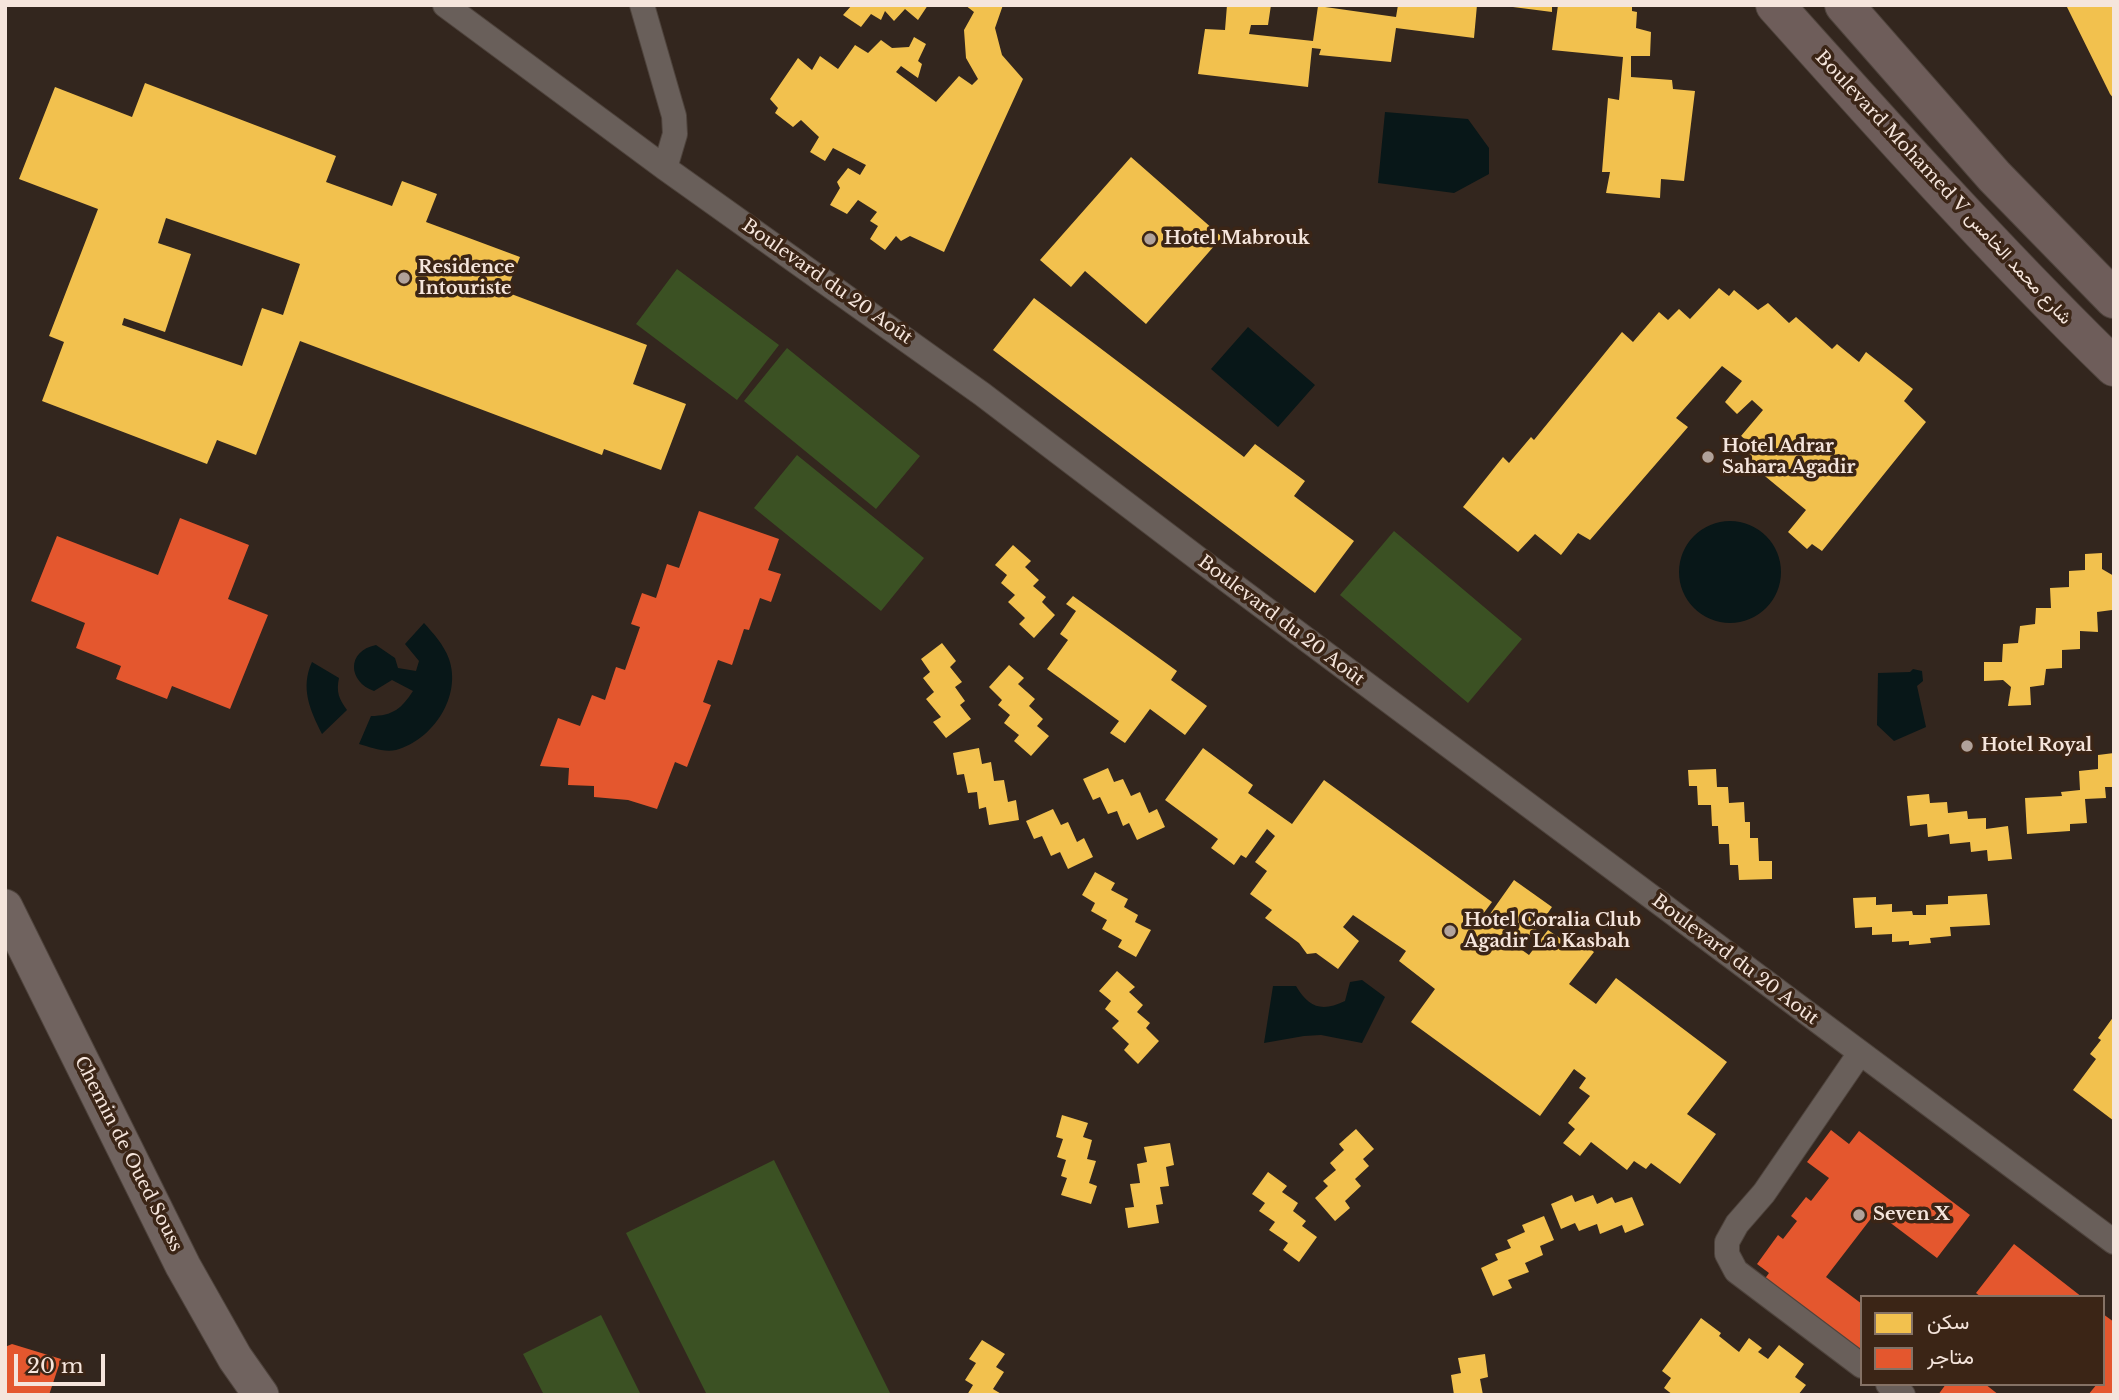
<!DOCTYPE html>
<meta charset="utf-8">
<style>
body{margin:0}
#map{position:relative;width:2119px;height:1400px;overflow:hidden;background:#33261e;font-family:"Libre Baskerville",Vazirmatn,serif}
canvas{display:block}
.frame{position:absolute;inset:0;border:7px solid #f5e5dc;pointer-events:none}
.legend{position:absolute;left:1860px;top:1295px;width:245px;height:91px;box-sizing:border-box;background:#3b2516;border:2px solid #857265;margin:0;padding:9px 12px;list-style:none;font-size:21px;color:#f5e5dc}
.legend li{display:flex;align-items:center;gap:14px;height:35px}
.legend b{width:35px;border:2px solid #857265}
.scale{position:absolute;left:14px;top:1354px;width:91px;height:32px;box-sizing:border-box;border:4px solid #f5e5dc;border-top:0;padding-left:9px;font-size:21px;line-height:24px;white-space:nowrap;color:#f5e5dc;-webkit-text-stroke:5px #3b2516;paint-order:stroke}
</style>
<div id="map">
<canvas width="2119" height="1400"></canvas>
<div class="frame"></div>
<ul class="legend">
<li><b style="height:19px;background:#f2c14e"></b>سكن</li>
<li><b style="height:19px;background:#e4572e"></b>متاجر</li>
</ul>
<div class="scale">20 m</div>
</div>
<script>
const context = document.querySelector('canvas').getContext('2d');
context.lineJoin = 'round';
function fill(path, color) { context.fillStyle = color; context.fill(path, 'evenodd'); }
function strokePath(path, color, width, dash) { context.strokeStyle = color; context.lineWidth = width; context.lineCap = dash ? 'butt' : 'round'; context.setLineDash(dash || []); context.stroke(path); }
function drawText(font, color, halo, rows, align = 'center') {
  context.font = font + ' "Libre Baskerville",Vazirmatn,serif'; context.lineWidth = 7; context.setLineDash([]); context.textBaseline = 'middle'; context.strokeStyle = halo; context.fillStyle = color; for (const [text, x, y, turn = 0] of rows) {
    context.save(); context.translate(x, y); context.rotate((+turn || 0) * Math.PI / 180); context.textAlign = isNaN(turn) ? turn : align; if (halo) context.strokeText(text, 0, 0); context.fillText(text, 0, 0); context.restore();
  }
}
const green = new Path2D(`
 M 677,269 L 779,345 L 737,400 L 636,324 Z
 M 787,348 L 920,456 L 876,509 L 744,401 Z
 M 797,455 L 924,558 L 881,611 L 754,508 Z
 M 1394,531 L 1522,639 L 1468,703 L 1340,595 Z
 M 774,1160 L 891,1395 L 707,1395 L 626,1233 Z
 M 601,1315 L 641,1395 L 544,1395 L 523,1354 Z`);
const water = new Path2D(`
 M 1385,112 L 1468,119 L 1489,148 L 1489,174 L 1454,193 L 1378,183 Z
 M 1248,327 L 1315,385 L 1278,427 L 1211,369 Z
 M1679 572a51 51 0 1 1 102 0a51 51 0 1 1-102 0Z
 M 424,623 C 433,633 444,645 449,659 C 462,696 433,740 396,750 C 384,753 370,747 359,744 L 371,716 C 393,716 402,708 413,691 L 392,680 L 374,691 C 348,682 346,651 376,645 L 395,658 L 398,668 L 416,671 L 419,661 L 405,644 Z
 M 312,662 L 339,678 C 336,692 339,699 347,710 L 322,734 C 310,710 300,688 312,662 Z
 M 1913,669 L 1922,671 L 1923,681 L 1917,686 L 1926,727 L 1894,741 L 1877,725 L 1878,673 L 1910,672 Z
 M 1362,980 L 1385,997 L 1362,1043 L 1321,1035 L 1304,1036 L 1264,1043 L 1273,986 L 1296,986 C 1309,1008 1322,1012 1345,1001 L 1350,982 Z`);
const homes = new Path2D(`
 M 852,5 L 928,5 L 918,20 L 905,9 L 894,21 L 885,11 L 881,20 L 871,14 L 861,27 L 843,15 Z
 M 965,5 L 1003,5 L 995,28 L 1002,55 L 1023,79 L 944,252 L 910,236 L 901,241 L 896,236 L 885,250 L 870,239 L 878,226 L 870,221 L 877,212 L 858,200 L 847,214 L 830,205 L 840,188 L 837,182 L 848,168 L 860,175 L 866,165 L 833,148 L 825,161 L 810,152 L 819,137 L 801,120 L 793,127 L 775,113 L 778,108 L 770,99 L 798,58 L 812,70 L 820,56 L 838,69 L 855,45 L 868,53 L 881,40 L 892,48 L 909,47 L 914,37 L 926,44 L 918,61 L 922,64 L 918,78 L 901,66 L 896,72 L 936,102 L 959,76 L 972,85 L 978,79 L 966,58 L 964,30 L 974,12 Z
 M 1227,5 L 1271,5 L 1268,25 L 1251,25 L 1249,34 L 1313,41 L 1318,6 L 1396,17 L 1398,5 L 1477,5 L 1474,38 L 1396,28 L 1391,62 L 1319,55 L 1321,49 L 1312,48 L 1308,87 L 1198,74 L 1205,29 L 1225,30 Z
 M 1513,5 L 1552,5 L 1552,12 L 1513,7 Z
 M 1558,5 L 1632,5 L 1632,11 L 1637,12 L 1636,28 L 1651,32 L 1650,56 L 1631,56 L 1631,77 L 1672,80 L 1673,89 L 1695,91 L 1684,181 L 1661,179 L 1660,198 L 1606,193 L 1610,172 L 1602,172 L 1608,98 L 1619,100 L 1623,57 L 1552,50 Z
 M 2066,5 L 2114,5 L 2114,99 L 2110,94 Z
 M 145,83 L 336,156 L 326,182 L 392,206 L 402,181 L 437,194 L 426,222 L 520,257 L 506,292 L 647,345 L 633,384 L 686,404 L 661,470 L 604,449 L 602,455 L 300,341 L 256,455 L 217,440 L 207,464 L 42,401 L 64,342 L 49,336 L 98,209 L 19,179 L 55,87 L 132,117 ZM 166,218 L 300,264 L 283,315 L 262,308 L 242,366 L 122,325 L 124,318 L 165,332 L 191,254 L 158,243 Z
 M 1131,157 L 1222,237 L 1146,324 L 1085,271 L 1071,287 L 1040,260 Z
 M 1719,288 L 1729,296 L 1734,290 L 1758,310 L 1768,303 L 1789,323 L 1796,317 L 1832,349 L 1837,344 L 1859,362 L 1866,352 L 1913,389 L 1904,401 L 1926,422 L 1822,551 L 1812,544 L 1807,549 L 1788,532 L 1806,510 L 1743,458 L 1752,445 L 1741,436 L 1763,410 L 1752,400 L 1737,414 L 1725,402 L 1742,381 L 1722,366 L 1676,418 L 1688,427 L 1590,540 L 1578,533 L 1561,555 L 1535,534 L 1518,552 L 1463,507 L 1503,457 L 1509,463 L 1531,437 L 1534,440 L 1622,332 L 1633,342 L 1659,312 L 1668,320 L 1679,309 L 1690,319 Z
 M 1034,298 L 1244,457 L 1255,444 L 1305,481 L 1294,496 L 1354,541 L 1315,593 L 993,350 Z
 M 1013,545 L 1031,561 L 1025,567 L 1039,580 L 1033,586 L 1046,597 L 1042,602 L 1055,615 L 1034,638 L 1019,624 L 1025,618 L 1008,602 L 1015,595 L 1001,583 L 1007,575 L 995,565 Z
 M 2102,553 L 2102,569 L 2114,576 L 2112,610 L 2097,612 L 2098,632 L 2080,631 L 2080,649 L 2062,650 L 2062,668 L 2046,669 L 2044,685 L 2030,687 L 2031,705 L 2008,706 L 2011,687 L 2003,680 L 1984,681 L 1984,662 L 2002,662 L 2003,644 L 2018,643 L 2020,626 L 2035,624 L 2036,608 L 2051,608 L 2050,588 L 2069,587 L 2069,571 L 2085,570 L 2085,554 Z
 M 1073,596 L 1177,671 L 1171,680 L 1207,706 L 1185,735 L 1150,709 L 1125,743 L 1110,733 L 1119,721 L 1047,669 L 1068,640 L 1060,634 L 1076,611 L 1066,604 Z
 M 942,643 L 956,661 L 950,667 L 962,682 L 955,687 L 965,701 L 960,705 L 971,719 L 946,738 L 933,722 L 941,717 L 926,699 L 934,692 L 923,678 L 930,672 L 921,659 Z
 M 1009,665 L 1024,678 L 1018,684 L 1035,699 L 1029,706 L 1043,719 L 1037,726 L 1049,736 L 1031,756 L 1014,741 L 1019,735 L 1004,723 L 1010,715 L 998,705 L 1002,700 L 989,687 Z
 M 979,748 L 982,764 L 991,762 L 994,781 L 1004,780 L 1008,802 L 1016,800 L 1019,820 L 989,825 L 986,807 L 979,809 L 977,792 L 968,793 L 964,774 L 957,775 L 953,753 Z
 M 1203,748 L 1253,785 L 1248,793 L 1292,824 L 1324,780 L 1492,902 L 1480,918 L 1485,921 L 1514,880 L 1552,907 L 1522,950 L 1529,955 L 1548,930 L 1561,939 L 1568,931 L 1594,952 L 1569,984 L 1596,1004 L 1616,978 L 1727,1062 L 1687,1114 L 1716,1134 L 1680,1184 L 1651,1163 L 1646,1169 L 1634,1161 L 1627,1170 L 1591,1142 L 1580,1156 L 1563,1143 L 1575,1129 L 1568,1123 L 1590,1096 L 1579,1088 L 1586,1078 L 1574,1069 L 1540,1116 L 1411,1022 L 1435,989 L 1399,961 L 1406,951 L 1353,915 L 1343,927 L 1359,941 L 1338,969 L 1316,953 L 1307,954 L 1299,943 L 1265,918 L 1272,910 L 1250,894 L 1267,871 L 1255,862 L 1275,836 L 1267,829 L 1246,858 L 1241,855 L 1234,865 L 1211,848 L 1218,839 L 1165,800 Z
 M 2114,753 L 2114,787 L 2105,787 L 2106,798 L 2085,799 L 2087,823 L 2070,824 L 2070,831 L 2027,834 L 2025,798 L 2062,796 L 2061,792 L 2080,790 L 2079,771 L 2098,769 L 2098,755 Z
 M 1108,768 L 1114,782 L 1123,779 L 1131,796 L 1140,792 L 1149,813 L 1157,809 L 1165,827 L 1137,840 L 1129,823 L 1123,826 L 1117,811 L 1108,814 L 1100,797 L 1093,800 L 1083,779 Z
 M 1716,769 L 1717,787 L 1728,787 L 1729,803 L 1744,802 L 1745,822 L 1750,822 L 1750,838 L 1758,838 L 1759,861 L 1772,861 L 1772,879 L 1739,880 L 1738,865 L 1730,865 L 1729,844 L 1719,844 L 1718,826 L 1712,826 L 1711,805 L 1698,805 L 1697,786 L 1689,786 L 1688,770 Z
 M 1929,794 L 1930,803 L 1947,802 L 1948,813 L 1967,811 L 1968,819 L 1986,818 L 1986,829 L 2008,826 L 2012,859 L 1988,861 L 1987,850 L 1971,852 L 1970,842 L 1950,844 L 1949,834 L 1928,837 L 1927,824 L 1910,826 L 1907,796 Z
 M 1053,809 L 1061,825 L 1068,822 L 1077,842 L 1084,838 L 1093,857 L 1068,869 L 1060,852 L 1051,856 L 1042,836 L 1034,839 L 1026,821 Z
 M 1095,872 L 1115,883 L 1111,890 L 1128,899 L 1124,907 L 1138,915 L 1135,922 L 1151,930 L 1136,957 L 1118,947 L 1122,940 L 1102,929 L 1107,920 L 1091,911 L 1095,903 L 1082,895 Z
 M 1987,894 L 1990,925 L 1950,927 L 1951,936 L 1930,938 L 1931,943 L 1909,945 L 1909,941 L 1892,942 L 1892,934 L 1872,935 L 1872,927 L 1855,928 L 1853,898 L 1876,897 L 1876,905 L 1892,904 L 1892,912 L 1912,911 L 1913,915 L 1926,915 L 1926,905 L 1948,904 L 1948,896 Z
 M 1117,971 L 1135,987 L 1129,992 L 1143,1005 L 1137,1012 L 1150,1023 L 1146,1028 L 1159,1041 L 1138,1064 L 1124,1050 L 1129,1044 L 1112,1028 L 1119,1021 L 1105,1009 L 1111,1001 L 1099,991 Z
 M 2114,1016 L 2114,1121 L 2073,1090 L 2096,1059 L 2090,1054 L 2101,1040 L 2098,1038 Z
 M 1062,1115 L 1088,1123 L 1083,1137 L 1092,1140 L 1087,1159 L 1096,1161 L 1089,1183 L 1097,1186 L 1091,1204 L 1061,1195 L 1067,1178 L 1061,1176 L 1066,1160 L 1057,1157 L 1063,1139 L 1056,1137 Z
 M 1356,1129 L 1374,1149 L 1363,1159 L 1369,1166 L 1355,1179 L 1361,1186 L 1345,1201 L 1350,1208 L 1335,1221 L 1315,1198 L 1328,1186 L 1323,1181 L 1336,1170 L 1330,1163 L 1344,1150 L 1339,1144 Z
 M 1170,1143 L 1174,1165 L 1166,1167 L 1169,1186 L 1160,1187 L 1163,1204 L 1156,1205 L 1159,1223 L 1128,1228 L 1125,1208 L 1134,1207 L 1130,1184 L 1140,1183 L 1137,1164 L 1147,1162 L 1144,1147 Z
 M 1268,1172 L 1287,1186 L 1282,1192 L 1298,1203 L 1293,1211 L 1306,1221 L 1302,1226 L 1317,1237 L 1299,1262 L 1283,1250 L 1288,1243 L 1269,1230 L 1275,1222 L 1259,1211 L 1265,1203 L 1252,1194 Z
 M 1572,1195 L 1575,1202 L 1593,1195 L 1597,1204 L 1612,1197 L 1615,1203 L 1632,1197 L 1644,1225 L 1625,1233 L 1622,1225 L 1600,1234 L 1597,1224 L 1579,1231 L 1575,1223 L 1561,1229 L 1551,1204 Z
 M 1544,1216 L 1554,1240 L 1540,1246 L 1543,1255 L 1525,1263 L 1529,1272 L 1508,1280 L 1512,1288 L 1493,1296 L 1481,1268 L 1498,1260 L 1495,1254 L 1511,1248 L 1507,1240 L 1525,1232 L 1522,1225 Z
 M 1701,1318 L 1721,1333 L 1719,1336 L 1739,1352 L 1749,1338 L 1762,1348 L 1758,1352 L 1768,1359 L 1779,1345 L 1804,1364 L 1795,1377 L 1806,1385 L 1798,1395 L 1673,1395 L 1664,1388 L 1671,1378 L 1662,1371 Z
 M 982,1340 L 1005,1354 L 996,1367 L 1004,1372 L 993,1389 L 1003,1395 L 967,1395 L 973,1385 L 965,1380 L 976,1363 L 969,1359 Z
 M 1485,1354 L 1488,1377 L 1480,1379 L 1483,1395 L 1454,1395 L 1451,1375 L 1461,1373 L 1458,1358 Z`);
const shops = new Path2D(`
 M 699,511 L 779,539 L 768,570 L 781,574 L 771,602 L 760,598 L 749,630 L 744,629 L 732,665 L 718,660 L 703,702 L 711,705 L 687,767 L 675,762 L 657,809 L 628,800 L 594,797 L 594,786 L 568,785 L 569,768 L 540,766 L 558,718 L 580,726 L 592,695 L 605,700 L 616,667 L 625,670 L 640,627 L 631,624 L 642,593 L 656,598 L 667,564 L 679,568 Z
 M 180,518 L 249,545 L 228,599 L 268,615 L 230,709 L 172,686 L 167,699 L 116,679 L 121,666 L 76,648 L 85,623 L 31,601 L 57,536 L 158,575 Z
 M 1831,1130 L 1849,1144 L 1859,1131 L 1970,1215 L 1937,1258 L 1876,1212 L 1826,1277 L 1862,1304 L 1862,1353 L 1761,1284 L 1769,1273 L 1757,1264 L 1778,1235 L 1783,1239 L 1797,1221 L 1791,1216 L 1806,1197 L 1811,1201 L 1829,1178 L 1807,1162 Z
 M 2014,1244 L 2082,1297 L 1981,1297 L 1976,1293 Z
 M 2103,1314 L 2114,1322 L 2114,1395 L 2088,1395 L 2097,1384 L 2103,1384 Z
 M 12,1344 L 61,1359 L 49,1395 L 5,1395 L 5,1347 Z
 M 1946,1384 L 1985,1384 L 1999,1395 L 1938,1395 Z`);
const street = new Path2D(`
 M 445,5 L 665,168 L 982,394 L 1200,560 L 2114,1242
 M 642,5 L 674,116 L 675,134 L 665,168
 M 1860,1053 L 1764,1193 L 1737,1224 L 1727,1242 L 1727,1254 L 1736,1271 L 1862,1366
 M 1888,1384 L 1903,1395`);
const secondary = new Path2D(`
 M 5,907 L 183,1266 L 235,1358 L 261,1395`);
const primary = new Path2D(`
 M 1775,5 C 1885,128 1996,252 2114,367
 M 1844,5 L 1994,176 L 2114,299`);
const markers = [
 [1150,239,7,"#b1a29a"],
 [404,278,7,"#b1a29a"],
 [1708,457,7,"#b1a29a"],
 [1967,746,7,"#b1a29a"],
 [1450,931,7,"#b1a29a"],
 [1859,1215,7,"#b1a29a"]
];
const streetNames = [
 ["Boulevard Mohamed V شارع محمد الخامس",1943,188,47],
 ["Boulevard du 20 Août",827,282,35],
 ["Boulevard du 20 Août",1281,621,37],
 ["Boulevard du 20 Août",1735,960,37],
 ["Chemin de Oued Souss",128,1154,63]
];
const poiNames = [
 ["Hotel Mabrouk",1164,239],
 ["Residence",418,268],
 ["Intouriste",418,289],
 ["Hotel Adrar",1722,447],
 ["Sahara Agadir",1722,468],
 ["Hotel Royal",1981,746],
 ["Hotel Coralia Club",1464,921],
 ["Agadir La Kasbah",1464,942],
 ["Seven X",1873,1215]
];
fill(green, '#3b5123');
fill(water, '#081718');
fill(homes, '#f2c14e');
fill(shops, '#e4572e');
strokePath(street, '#4e433c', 26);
strokePath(secondary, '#4e433c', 37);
strokePath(primary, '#4e433c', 40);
strokePath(street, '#695f5a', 24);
strokePath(secondary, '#70635f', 35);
strokePath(primary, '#6e5d5a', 38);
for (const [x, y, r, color] of markers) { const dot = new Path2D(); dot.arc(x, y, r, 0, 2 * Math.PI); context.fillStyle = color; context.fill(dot); strokePath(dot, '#3b2516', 2.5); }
drawText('18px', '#f5e5dc', '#3b2516', streetNames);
drawText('bold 18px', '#f5e5dc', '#3b2516', poiNames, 'left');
</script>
